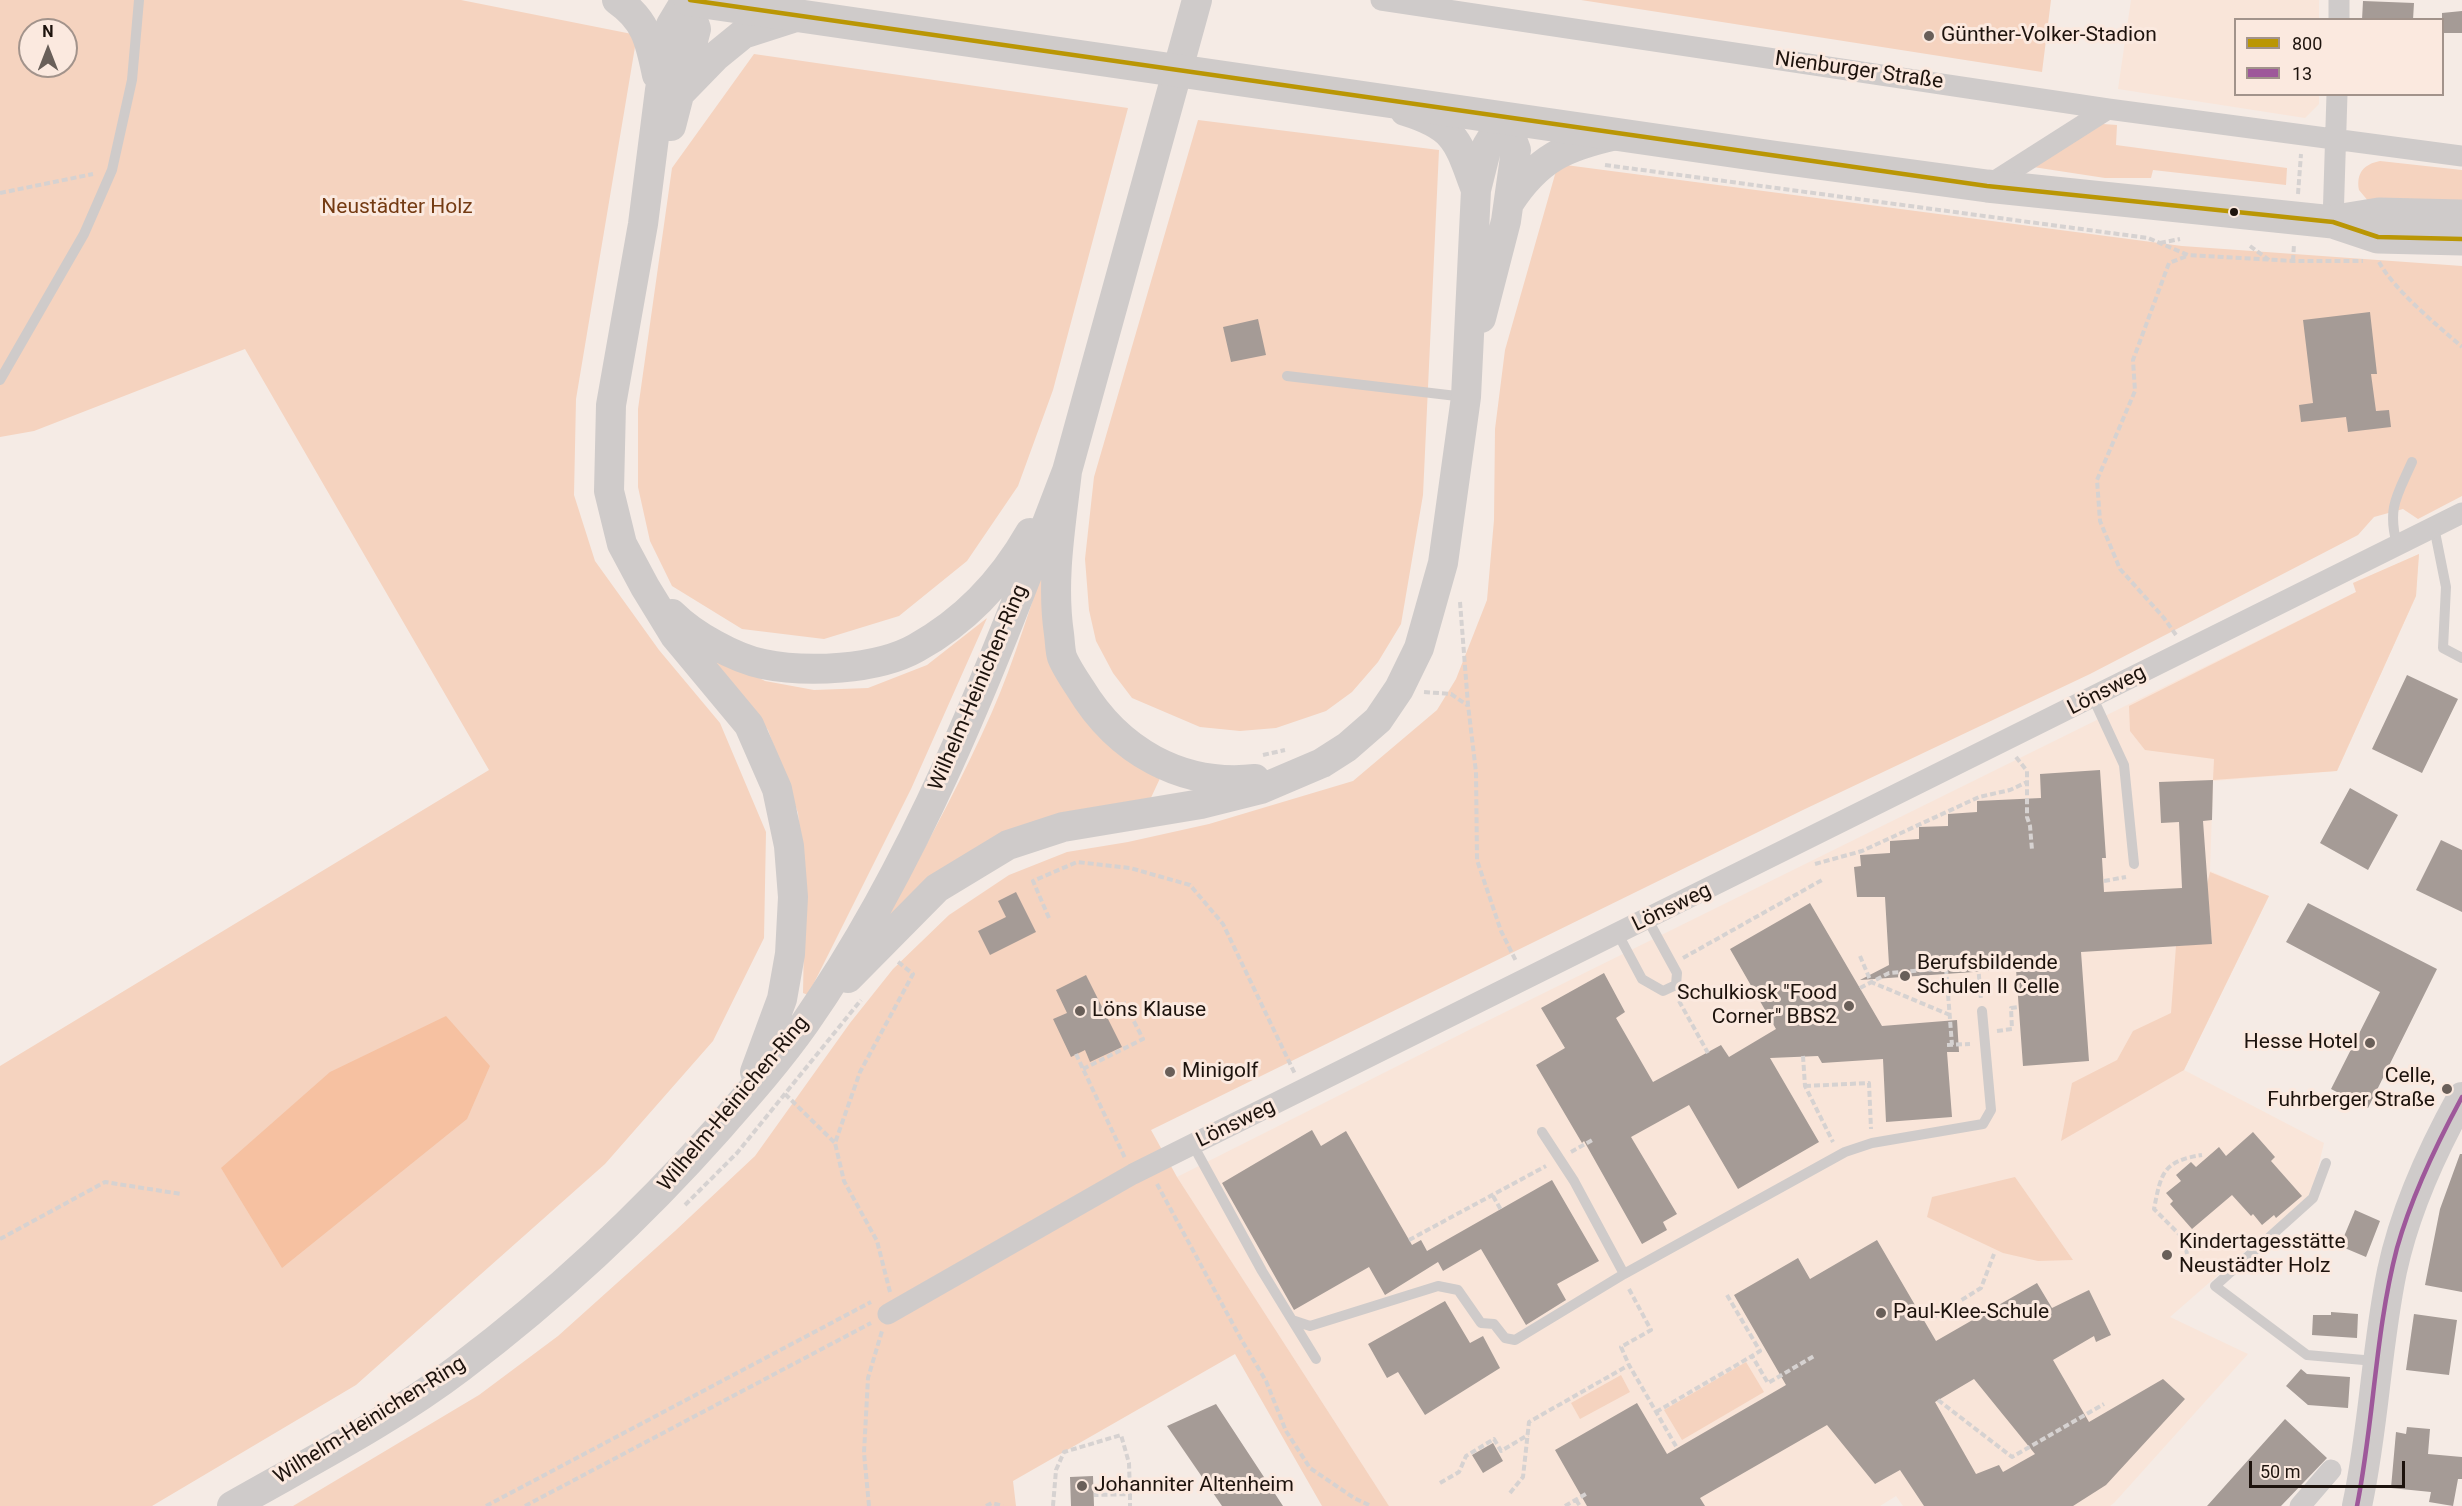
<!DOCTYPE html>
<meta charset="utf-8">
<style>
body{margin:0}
#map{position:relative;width:2462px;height:1506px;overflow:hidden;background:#f5ebe5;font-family:Roboto,sans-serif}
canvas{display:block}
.legend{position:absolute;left:2234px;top:18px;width:210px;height:78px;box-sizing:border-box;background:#fbe9df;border:2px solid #a2938b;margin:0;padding:8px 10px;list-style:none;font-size:18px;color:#1d130d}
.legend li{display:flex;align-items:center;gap:12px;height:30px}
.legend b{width:30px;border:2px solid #a2938b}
.north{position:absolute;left:18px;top:18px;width:60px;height:60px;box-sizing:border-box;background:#fbe9df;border:2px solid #a2938b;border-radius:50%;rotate:0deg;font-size:16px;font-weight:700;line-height:24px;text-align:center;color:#1d130d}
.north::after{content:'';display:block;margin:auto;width:21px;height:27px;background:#695f59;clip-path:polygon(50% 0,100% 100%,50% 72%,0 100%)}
.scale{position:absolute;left:2249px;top:1461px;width:156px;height:27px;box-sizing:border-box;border:3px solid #1d130d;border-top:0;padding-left:8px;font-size:18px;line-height:21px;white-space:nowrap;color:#1d130d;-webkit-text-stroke:4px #fbe9df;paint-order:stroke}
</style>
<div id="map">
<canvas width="2462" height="1506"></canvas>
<ul class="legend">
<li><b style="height:8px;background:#ba9604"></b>800</li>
<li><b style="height:8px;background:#9e589a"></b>13</li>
</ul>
<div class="north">N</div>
<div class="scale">50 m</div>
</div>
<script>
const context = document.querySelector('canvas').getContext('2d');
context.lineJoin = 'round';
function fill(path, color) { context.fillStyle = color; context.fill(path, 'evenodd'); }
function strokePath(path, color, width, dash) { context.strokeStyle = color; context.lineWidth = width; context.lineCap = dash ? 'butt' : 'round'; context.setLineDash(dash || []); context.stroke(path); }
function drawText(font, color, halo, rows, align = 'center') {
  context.font = font + ' Roboto,sans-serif'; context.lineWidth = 6; context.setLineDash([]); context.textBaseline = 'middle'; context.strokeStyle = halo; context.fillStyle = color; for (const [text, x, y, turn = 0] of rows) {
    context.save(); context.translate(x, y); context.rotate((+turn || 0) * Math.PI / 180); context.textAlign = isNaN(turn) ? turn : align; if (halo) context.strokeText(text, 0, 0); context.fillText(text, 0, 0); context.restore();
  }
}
const built = new Path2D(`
 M 2131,0 L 2319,0 L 2319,19 L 2236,20 L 2236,94 L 2319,95 L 2319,104 L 2305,118 L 2118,89 Z
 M 2419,554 L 2416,596 L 2337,771 L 2213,781 L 2210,871 L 2269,896 L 2184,1070 L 2324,1143 L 2312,1193 L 2170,1317 L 2248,1354 L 2114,1503 L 2110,1506 L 1903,1506 L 1896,1496 L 1880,1506 L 1389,1506 L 1177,1177 L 1473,1028 L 2356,592 L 2353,583 Z`);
const green = new Path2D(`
 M 0,0 L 461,0 L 637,35 L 576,399 L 574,495 L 595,561 L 659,650 L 720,723 L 766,832 L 764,938 L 713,1041 L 605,1164 L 356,1385 L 152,1506 L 0,1506 L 0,1066 L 489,770 L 245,349 L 34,431 L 0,437 ZM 30,30 L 66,30 L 66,66 L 30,66 Z
 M 1581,0 L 2051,0 L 2042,72 Z
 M 754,54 L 1128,108 L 1053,390 L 1018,486 L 967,561 L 899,616 L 824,639 L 742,629 L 672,586 L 650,541 L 638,487 L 638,409 L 672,168 Z
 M 1198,120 L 1439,150 L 1423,495 L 1401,624 L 1378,662 L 1352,692 L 1326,711 L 1276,728 L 1240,731 L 1200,727 L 1132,698 L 1113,673 L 1096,641 L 1089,610 L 1085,559 L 1094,477 Z
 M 2103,124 L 2117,125 L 2116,145 L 2287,168 L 2286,185 L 2153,170 L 2151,178 L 2105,178 L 2033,167 Z
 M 2380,161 L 2462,170 L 2462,209 L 2369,202 L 2359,190 C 2356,173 2364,164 2380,161 Z
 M 1558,164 L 2182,246 L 2462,266 L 2462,496 L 2418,519 L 2403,509 L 2374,517 L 2358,535 L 2090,674 L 1805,809 L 1151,1130 L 1177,1177 L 1389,1506 L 1322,1506 L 1235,1354 L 1013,1481 L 1016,1506 L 293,1506 L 479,1395 L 558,1336 L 675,1231 L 755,1156 L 850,1023 L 893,969 L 949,915 L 1009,875 L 1067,852 L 1128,842 L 1209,824 L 1353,781 L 1437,710 L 1456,679 L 1487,600 L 1494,520 L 1495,429 L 1505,350 Z
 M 2419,554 L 2416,596 L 2337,771 L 2213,780 L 2214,759 L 2145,750 L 2130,731 L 2129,706 L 2356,592 L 2353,583 Z
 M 1044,566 L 1044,631 L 1162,774 L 1149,802 L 1094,811 L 883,925 C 917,862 952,799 982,734 C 1008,680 1025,623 1044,566 Z
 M 987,618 L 911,789 L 808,995 L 803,993 L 805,890 L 798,813 L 768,730 L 701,648 L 765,681 L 814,690 L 868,688 L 927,665 Z
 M 2210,872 L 2269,896 L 2184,1070 L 2061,1141 L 2072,1083 L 2117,1060 L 2133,1031 L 2171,1013 L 2176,946 L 2212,943 L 2207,884 Z
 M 2015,1177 L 2073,1260 L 2038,1261 L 2003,1253 L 1927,1217 L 1932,1197 Z
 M 1746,1362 L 1764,1392 L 1682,1440 L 1664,1410 Z
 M 1621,1375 L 1630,1392 L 1580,1419 L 1571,1403 Z`);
const water = new Path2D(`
 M 446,1016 L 490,1066 L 467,1119 L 282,1268 L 221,1168 L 330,1072 Z`);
const building = new Path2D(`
 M 2363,1 L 2414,3 L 2413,20 L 2362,20 Z
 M 2462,11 L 2462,33 L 2442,33 L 2442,13 Z
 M 2370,312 L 2377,374 L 2371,374 L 2376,411 L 2389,410 L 2391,427 L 2348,432 L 2346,417 L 2301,422 L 2299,405 L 2313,403 L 2303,320 Z
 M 1258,319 L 1266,355 L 1231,362 L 1223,327 Z
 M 2407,675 L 2458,699 L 2422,773 L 2372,749 Z
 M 2100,770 L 2106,858 L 2102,858 L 2104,892 L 2182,888 L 2179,822 L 2161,823 L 2159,782 L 2213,780 L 2212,820 L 2203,821 L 2212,944 L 2081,952 L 2089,1061 L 2023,1066 L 2016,969 L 1860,980 L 1889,965 L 1885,897 L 1857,897 L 1854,867 L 1861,866 L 1860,855 L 1890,853 L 1890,841 L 1919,839 L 1919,827 L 1948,826 L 1948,814 L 1977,812 L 1977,801 L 2041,798 L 2040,774 Z
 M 2350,788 L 2398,815 L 2368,870 L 2320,843 Z
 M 2441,840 L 2462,850 L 2462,912 L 2416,890 Z
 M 1016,892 L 1036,932 L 990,955 L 978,931 L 1006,917 L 998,901 Z
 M 1810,903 L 1882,1026 L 1957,1020 L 1959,1052 L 1947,1052 L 1952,1117 L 1886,1122 L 1883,1059 L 1822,1063 L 1818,1056 L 1770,1058 L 1819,1142 L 1738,1189 L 1689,1105 L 1631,1137 L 1677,1214 L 1663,1222 L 1667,1230 L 1642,1244 L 1584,1141 L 1582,1143 L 1536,1065 L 1565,1048 L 1541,1008 L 1604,973 L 1625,1012 L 1616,1018 L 1653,1082 L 1721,1045 L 1729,1057 L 1776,1029 L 1730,949 Z
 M 2308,903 L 2437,969 L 2368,1108 L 2331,1089 L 2380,992 L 2286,942 Z
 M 1086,975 L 1122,1047 L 1090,1062 L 1085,1050 L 1071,1057 L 1053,1019 L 1067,1013 L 1056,990 Z
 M 1312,1130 L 1321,1146 L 1346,1131 L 1412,1245 L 1421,1240 L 1427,1251 L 1552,1180 L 1599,1261 L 1557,1284 L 1566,1300 L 1526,1325 L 1481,1249 L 1443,1271 L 1438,1262 L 1385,1295 L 1369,1267 L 1294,1310 L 1222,1183 Z
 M 2253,1132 L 2275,1157 L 2271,1161 L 2302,1196 L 2276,1218 L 2274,1215 L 2262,1225 L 2253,1214 L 2251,1216 L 2232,1195 L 2192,1229 L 2170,1204 L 2173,1201 L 2166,1193 L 2181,1181 L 2176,1175 L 2191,1162 L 2196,1167 L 2219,1147 L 2226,1156 Z
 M 2460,1154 L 2462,1154 L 2462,1292 L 2425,1285 L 2440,1209 Z
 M 2355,1210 L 2380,1221 L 2366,1257 L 2340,1246 Z
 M 1877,1240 L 1936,1341 L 2037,1283 L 2052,1308 L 2089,1290 L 2111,1335 L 2096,1342 L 2094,1336 L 2053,1360 L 2089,1422 L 2163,1379 L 2185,1399 L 2106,1485 L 2073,1506 L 1924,1506 L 1900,1470 L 1875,1484 L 1827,1425 L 1700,1498 L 1705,1506 L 1587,1506 L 1555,1450 L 1637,1403 L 1667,1454 L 1786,1385 L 1734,1295 L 1798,1258 L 1810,1279 ZM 1974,1379 L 2035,1454 L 2003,1472 L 1999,1465 L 1976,1474 L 1935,1402 Z
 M 1445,1301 L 1470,1343 L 1483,1336 L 1500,1368 L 1425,1415 L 1398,1372 L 1387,1378 L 1368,1344 Z
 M 2331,1312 L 2358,1314 L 2357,1338 L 2312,1335 L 2313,1315 L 2331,1315 Z
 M 2414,1314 L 2457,1320 L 2449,1375 L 2406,1370 Z
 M 2301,1369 L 2307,1374 L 2350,1377 L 2348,1408 L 2308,1405 L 2286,1386 Z
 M 1216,1404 L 1283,1506 L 1222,1506 L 1167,1426 Z
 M 2285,1419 L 2327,1458 L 2281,1506 L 2207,1506 Z
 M 2407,1427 L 2430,1429 L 2428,1454 L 2462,1457 L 2462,1479 L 2458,1479 L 2453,1506 L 2429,1502 L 2431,1492 L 2391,1488 L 2396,1432 L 2406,1434 Z
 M 1493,1443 L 1503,1461 L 1483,1473 L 1472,1455 Z
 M 1093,1476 L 1094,1506 L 1071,1506 L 1070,1477 Z`);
const path = new Path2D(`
 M 1605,165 L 2148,238 L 2188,255 L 2293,261 L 2363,261
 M 0,193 L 93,174
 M 2298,194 L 2301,154
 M 2160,243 L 2180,239
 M 2250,246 L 2269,260
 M 2293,261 L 2294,244
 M 2379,262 C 2395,291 2436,324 2462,347
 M 1460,602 L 1468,705 L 1476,772 L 1477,860 L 1501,931 L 1516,961
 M 2176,635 L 2164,618 L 2120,569 L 2100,521 L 2097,480 L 2135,391 L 2133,360 L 2169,263 L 2187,256
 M 1424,692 L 1451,694 L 1467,705
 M 1263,755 L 1285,750
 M 2016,757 L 2027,771 L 2027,817 L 2030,826 L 2032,850
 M 1815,864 L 1862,851 L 1979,797 L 2010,790 L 2027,782
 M 2104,881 L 2126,877
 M 1049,918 L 1033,881 L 1077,862 L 1130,868 L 1190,885 L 1223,924 L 1295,1074
 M 1860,956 L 1871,982 L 1950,1015
 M 1683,958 L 1822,880
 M 1978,965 L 1981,999
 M 1946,968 L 1952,1045
 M 1860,988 L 1889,973 L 2010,963 L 2009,957
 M 1679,1001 L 1708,1053
 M 1997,1031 L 2012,1029 L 2011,1008 L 2019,1007
 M 1947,1045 L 1970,1044
 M 1076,1054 L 1125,1158
 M 1803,1056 L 1805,1086 L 1833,1142
 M 1083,1069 L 1143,1039 L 1124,1002
 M 1805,1086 L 1869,1083 L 1871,1129
 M 785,1094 L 835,1143
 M 1571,1152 L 1594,1139
 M 1157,1184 L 1241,1339 L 1266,1381 L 1286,1431 L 1310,1468 L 1354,1498 L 1371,1506
 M 1493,1196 L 1501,1210
 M 685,1205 L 737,1153 L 861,1000
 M 0,1239 L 105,1182 L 181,1194
 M 1409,1240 L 1546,1166
 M 2187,1254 L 2184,1239 L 2154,1209 C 2161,1173 2163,1161 2202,1155
 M 1629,1289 L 1651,1330 L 1621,1347 L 1629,1365
 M 890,1292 L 877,1241 L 844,1181 L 835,1143 L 860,1072 L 913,974 L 897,961
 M 1727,1295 L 1760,1351 L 1752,1356
 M 1931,1319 L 1981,1288 L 1994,1254
 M 1938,1400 L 2012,1457 L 2104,1404
 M 1656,1412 L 1752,1356 L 1768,1383 L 1814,1356
 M 1440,1483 L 1459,1472 L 1466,1456 L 1494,1439 L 1501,1451 L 1528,1435
 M 1510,1493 L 1523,1477 L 1529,1422 L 1629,1365 L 1677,1448
 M 1130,1494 L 1130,1506
 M 1576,1500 L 1580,1506
 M 486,1506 L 871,1302
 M 525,1506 L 871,1323
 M 869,1506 L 864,1453 L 868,1378 L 882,1331
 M 986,1506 L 992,1503 L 1003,1506
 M 1053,1506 L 1056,1470 L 1064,1452 L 1121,1435 L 1129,1463 L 1130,1494 L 1094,1495
 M 1565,1506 L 1586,1494`);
const service = new Path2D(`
 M 1287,376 L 1465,397
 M 0,380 L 84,234 L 112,170 L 132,80 L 139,0
 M 2434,527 L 2446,587 L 2443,648 L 2462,658
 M 2397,545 C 2387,507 2397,496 2412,462
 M 2093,698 L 2124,765 L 2134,864
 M 1618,934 L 1642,979 L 1663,991 L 1676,985 L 1677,973 L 1648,920
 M 1542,1132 L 1574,1181 L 1624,1274 L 1845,1152 L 1872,1143 L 1983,1124 L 1991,1110 L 1982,1011
 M 1193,1145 L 1262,1271 L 1292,1320 L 1310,1326 L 1438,1286 L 1458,1290 L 1481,1323 L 1494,1324 L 1505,1338 L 1515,1340 L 1624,1274
 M 2326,1163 L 2313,1198 L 2215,1286 L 2307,1355 L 2375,1361
 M 1292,1320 L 1316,1359`);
const minor = new Path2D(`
 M 1381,0 L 2108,109 L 2462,156
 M 2339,20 L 2339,0
 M 1987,186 L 2108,109
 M 2333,222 L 2337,94
 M 888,1314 L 1133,1174 L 2462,513
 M 2300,1506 L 2331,1470`);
const secondary = new Path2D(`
 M 617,0 C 647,21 650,42 657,75
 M 686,0 L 671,25 L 660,90 L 643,224 L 611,405 L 609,491 L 622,544 L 645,587 L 675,636 L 749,725 L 777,789 L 789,846 L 793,897 L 790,954 L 782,999 L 755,1072
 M 1197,0 L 1067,471 C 1061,525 1051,580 1059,634 C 1060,641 1060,650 1062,657 C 1066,667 1074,679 1080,688 C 1118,751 1181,787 1255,779
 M 680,93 L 716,56 L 743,34 L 799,16
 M 1405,111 C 1457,127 1458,142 1476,190
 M 671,126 L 696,29 L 686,0
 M 1509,203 C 1538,158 1566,146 1616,135
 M 1481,318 L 1506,221 L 1516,150 L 1504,118
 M 672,614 C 693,635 734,658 763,664 C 806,673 877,670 916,648 C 965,621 1002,582 1030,533
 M 848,978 L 937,888 L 1008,845 L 1063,827 L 1201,804 L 1261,789 L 1322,763 L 1347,747 L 1378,720 L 1399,689 L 1419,648 L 1443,563 L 1466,397 L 1476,190 L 1487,146 L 1504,118
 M 232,1506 C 309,1462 390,1421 461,1367 C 556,1295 639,1218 718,1129 C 748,1095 779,1060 805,1023 C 922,855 994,661 1067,471
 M 2357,1506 C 2374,1428 2376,1348 2392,1271 C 2405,1210 2432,1151 2462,1097`);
const primary = new Path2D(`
 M 690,0 L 1773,157 L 1987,186 L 2333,222 L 2378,237 L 2462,239
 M 2336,221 L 2379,214 L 2462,216`);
const bus1 = new Path2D(`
 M 690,0 L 1987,186 L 2333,222 L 2378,237 L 2462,239`);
const bus2 = new Path2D(`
 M 2357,1506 C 2374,1421 2375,1332 2397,1248 C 2412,1195 2436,1145 2462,1097`);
const markers = [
 [1929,36,6,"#695f59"],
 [2234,212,5,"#1d130d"],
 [1905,976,6,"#695f59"],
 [1849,1006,6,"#695f59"],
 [1080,1011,6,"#695f59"],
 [2370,1043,6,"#695f59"],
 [1170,1072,6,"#695f59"],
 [2447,1089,6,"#695f59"],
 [2167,1255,6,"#695f59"],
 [1881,1313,6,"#695f59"],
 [1082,1486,6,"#695f59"]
];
const poiNames = [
 ["Günther-Volker-Stadion",1941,36],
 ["Berufsbildende",1917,964],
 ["Schulen II Celle",1917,988],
 ["Schulkiosk \"Food",1837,994,"right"],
 ["Corner\" BBS2",1837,1018,"right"],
 ["Löns Klause",1092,1011],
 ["Hesse Hotel",2358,1043,"right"],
 ["Minigolf",1182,1072],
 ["Celle,",2435,1077,"right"],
 ["Fuhrberger Straße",2435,1101,"right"],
 ["Kindertagesstätte",2179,1243],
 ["Neustädter Holz",2179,1267],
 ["Paul-Klee-Schule",1893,1313],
 ["Johanniter Altenheim",1094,1486]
];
const streetNames = [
 ["Nienburger Straße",1859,71,8],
 ["Wilhelm-Heinichen-Ring",979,688,-67],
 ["Lönsweg",2107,691,-27],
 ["Lönsweg",1672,908,-26],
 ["Wilhelm-Heinichen-Ring",734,1104,-50],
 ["Lönsweg",1236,1124,-26],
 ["Wilhelm-Heinichen-Ring",370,1421,-32]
];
const parkNames = [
 ["Neustädter Holz",397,208]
];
fill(built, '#f9e5d9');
fill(green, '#f5d3bf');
fill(water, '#f6c1a1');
fill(building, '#a59b96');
strokePath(path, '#d6d2d1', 4, [6, 3]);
strokePath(service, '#cfcbca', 10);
strokePath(minor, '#cfcbca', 21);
strokePath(secondary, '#cfcbca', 30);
strokePath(primary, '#cfcbca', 33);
strokePath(bus1, '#ba9604', 4.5);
strokePath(bus2, '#9e589a', 4.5);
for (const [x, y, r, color] of markers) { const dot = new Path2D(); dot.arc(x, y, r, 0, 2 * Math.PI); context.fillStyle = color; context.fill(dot); strokePath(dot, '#fbe9df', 2); }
drawText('21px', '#1d130d', '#fbe9df', poiNames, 'left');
drawText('21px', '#1d130d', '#fbe9df', streetNames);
drawText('21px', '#743b13', '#fbe9df', parkNames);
</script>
